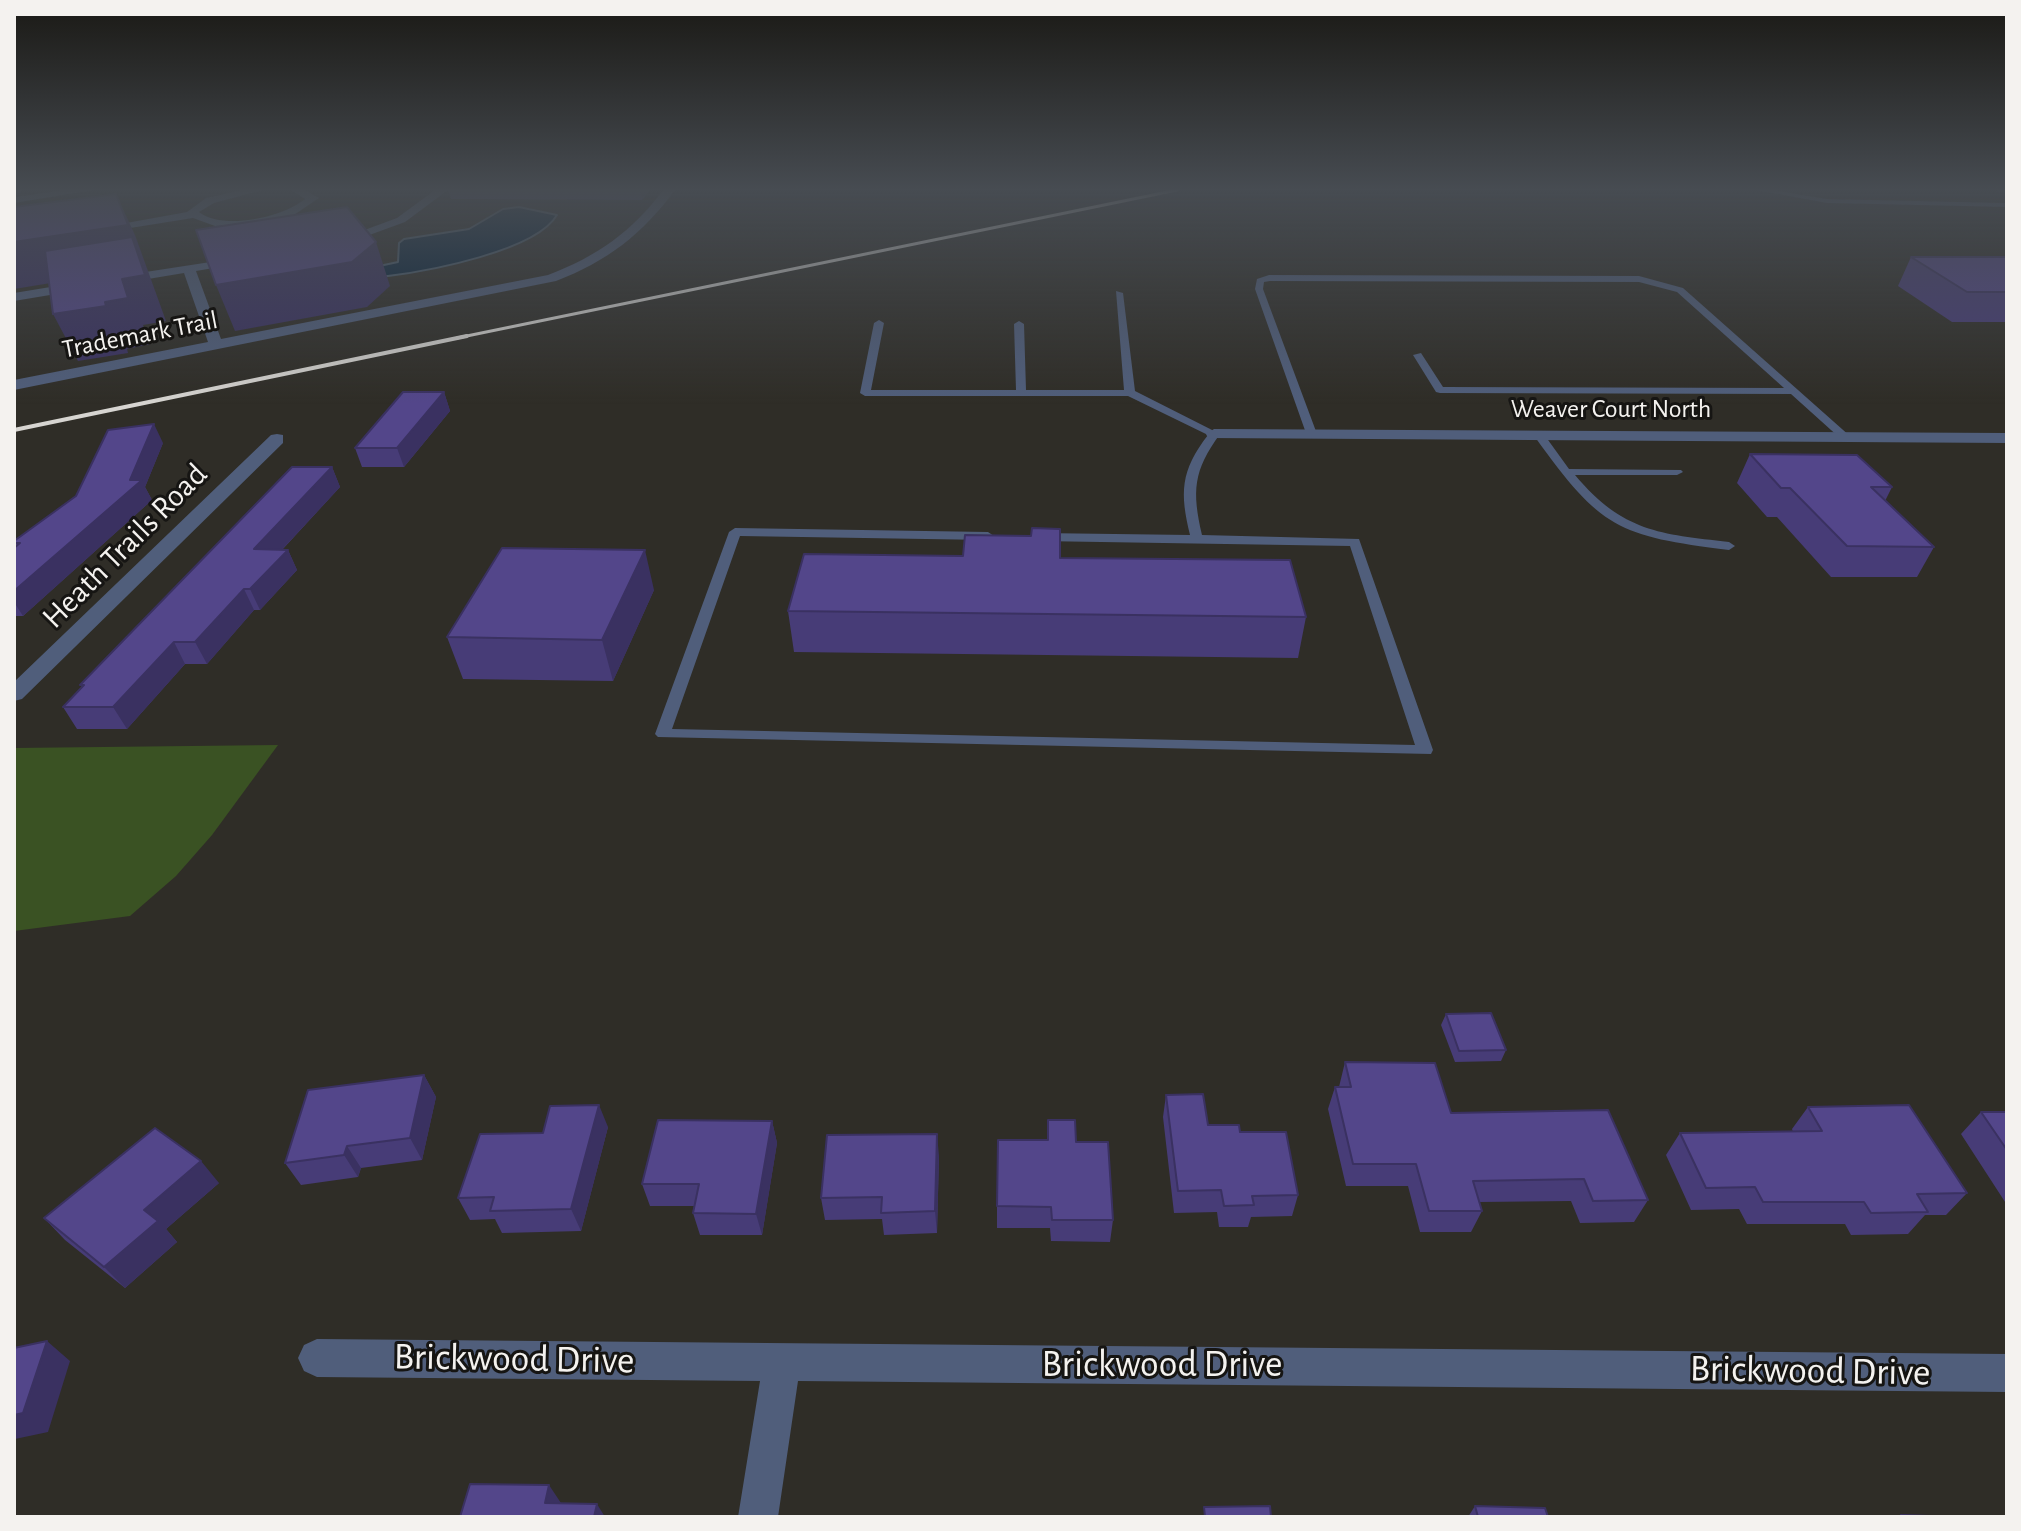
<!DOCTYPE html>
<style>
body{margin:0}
#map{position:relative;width:2021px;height:1531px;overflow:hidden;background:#2f2d27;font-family:"Alegreya Sans",sans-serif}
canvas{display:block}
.frame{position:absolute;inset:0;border:16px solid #f4f2ef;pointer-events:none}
</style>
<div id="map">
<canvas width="2021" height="1531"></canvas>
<div class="frame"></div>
</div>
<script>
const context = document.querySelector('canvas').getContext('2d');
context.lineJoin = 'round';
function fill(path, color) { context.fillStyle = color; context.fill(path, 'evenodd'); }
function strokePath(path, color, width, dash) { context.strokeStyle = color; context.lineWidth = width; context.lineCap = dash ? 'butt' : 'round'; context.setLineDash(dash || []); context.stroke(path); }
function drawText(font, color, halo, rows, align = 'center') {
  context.font = font + ' "Alegreya Sans",sans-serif'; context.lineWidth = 6; context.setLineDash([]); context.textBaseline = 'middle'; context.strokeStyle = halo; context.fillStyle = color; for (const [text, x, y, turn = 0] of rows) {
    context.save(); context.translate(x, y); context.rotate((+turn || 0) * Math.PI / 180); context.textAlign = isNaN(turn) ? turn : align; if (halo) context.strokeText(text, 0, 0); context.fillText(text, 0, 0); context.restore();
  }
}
const green = new Path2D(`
 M 278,745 L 212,835 L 176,876 L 130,916 L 14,931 L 14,748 Z`);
const water = new Path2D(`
 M 519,207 L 557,215 C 536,251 429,271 388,276 C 377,278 363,274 351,272 L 398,262 L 399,243 L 404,239 L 469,229 L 503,209 Z`);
const lane = new Path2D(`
 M 1756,190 L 1773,190 L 1827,199 L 2007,203 L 2007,207 L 1827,203 Z
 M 1997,190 L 2007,190 L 2007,193 L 1998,192 Z
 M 1269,275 L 1639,276 L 1683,288 L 1851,437 L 1841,439 L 1791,394 L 1440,393 L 1436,392 L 1413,355 L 1421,353 L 1443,387 L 1784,388 L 1677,292 L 1639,282 L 1270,281 L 1264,282 L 1263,289 L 1317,434 L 1307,436 L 1255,289 L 1257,279 Z
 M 1116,291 L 1123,293 L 1135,391 L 1220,434 C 1193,471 1192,491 1202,535 L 1359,539 L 1433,750 L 1431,754 L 658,737 L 655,734 L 729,532 L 735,528 L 988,532 L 994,536 L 988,540 L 740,536 L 672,729 L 1415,745 L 1350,546 L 1039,541 L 1033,537 L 1039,533 L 1190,535 C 1180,493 1180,471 1208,435 L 1128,396 L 865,396 L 860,393 L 874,323 L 879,320 L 884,323 L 871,390 L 1016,390 L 1014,324 L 1019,321 L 1024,324 L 1026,390 L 1124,390 Z
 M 1535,433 L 1543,433 L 1569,469 L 1681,470 L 1683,472 L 1677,475 L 1575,475 C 1623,532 1660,534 1729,542 L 1735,546 L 1729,550 C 1618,536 1601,529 1535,437 Z`);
const street = new Path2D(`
 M 65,190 L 94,190 L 14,203 L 14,197 Z
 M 242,190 L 263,190 L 214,203 L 199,212 C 224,231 283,217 305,199 L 291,190 L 305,190 L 319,198 L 294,215 L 252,225 L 215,226 L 193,218 L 99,233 L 93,229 L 187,212 L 206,198 Z
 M 435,190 L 448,190 L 405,222 L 342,245 L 332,242 L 397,218 Z
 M 663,190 L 675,190 C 643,234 606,262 556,281 L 14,390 L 14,380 L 208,342 L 184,273 L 118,284 L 113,283 L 113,277 L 243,257 L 243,263 L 196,271 L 221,339 L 548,275 C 596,257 633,231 663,190 Z
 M 81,282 L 88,286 L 86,289 L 14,301 L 14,293 Z
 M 1214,429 L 2007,433 L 2007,443 L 1208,438 L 1206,434 Z
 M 277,434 L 283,435 L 283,443 L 22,699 L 14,701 L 14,682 L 271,435 Z
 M 317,1339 L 2007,1354 L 2007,1392 L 798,1381 L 778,1517 L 738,1517 L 760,1381 L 317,1377 L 304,1371 L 298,1358 L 304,1345 Z`);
const railFar1 = new Path2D(`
 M 457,338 L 1177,190`);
const rail = new Path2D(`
 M 14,430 L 467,336`);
const wall = new Path2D(`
 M 448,190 L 650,190 L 642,200 L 451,199 Z
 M 1911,257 L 2007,257 L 2007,322 L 1952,322 L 1898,286 Z
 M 444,392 L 450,411 L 404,467 L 362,467 L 355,448 Z
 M 163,443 L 145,487 L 152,500 L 23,616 L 14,616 L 14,541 Z
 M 1750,454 L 1892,487 L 1885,501 L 1934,547 L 1917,577 L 1831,577 L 1777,517 L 1767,517 L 1737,483 Z
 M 332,467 L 340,487 L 282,550 L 288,550 L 297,570 L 260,610 L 254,610 L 207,664 L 185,664 L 127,729 L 77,729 L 63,707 L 82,687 L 80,685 Z
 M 1060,558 L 1306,617 L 1298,658 L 794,652 L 788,611 Z
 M 654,590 L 613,681 L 463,679 L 447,637 Z
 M 1446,1014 L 1506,1050 L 1501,1061 L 1455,1062 L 1441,1025 Z
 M 1345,1062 L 1451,1113 L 1648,1200 L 1634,1222 L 1580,1223 L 1571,1201 L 1479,1202 L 1482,1211 L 1471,1232 L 1420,1232 L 1408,1186 L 1346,1186 L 1328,1109 L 1335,1087 L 1339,1087 Z
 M 424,1075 L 436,1097 L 422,1160 L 361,1168 L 358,1177 L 301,1185 L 285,1163 Z
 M 1166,1095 L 1208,1125 L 1240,1132 L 1298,1195 L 1292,1216 L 1251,1217 L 1248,1227 L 1219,1227 L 1217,1212 L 1174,1213 L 1163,1117 Z
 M 1808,1107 L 1967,1193 L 1946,1215 L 1925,1215 L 1908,1234 L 1851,1235 L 1845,1224 L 1747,1224 L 1739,1209 L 1691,1210 L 1666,1155 L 1680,1133 L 1793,1132 L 1792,1129 Z
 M 1981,1112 L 2007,1112 L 2007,1205 L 1961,1134 Z
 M 1048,1120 L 1076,1142 L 1113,1220 L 1110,1242 L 1051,1241 L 1050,1228 L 997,1228 L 997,1206 L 1047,1140 Z
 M 772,1121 L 777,1143 L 762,1235 L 700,1235 L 693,1213 L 694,1206 L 650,1206 L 642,1184 Z
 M 608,1127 L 581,1231 L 502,1233 L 495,1219 L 470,1220 L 458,1198 L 543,1133 Z
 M 939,1156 L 937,1233 L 884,1235 L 882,1219 L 825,1220 L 821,1198 Z
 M 219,1183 L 166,1229 L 177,1242 L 125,1288 L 65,1240 L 44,1218 Z
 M 1475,1506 L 1548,1517 L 1468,1517 Z`);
const shadedWall = new Path2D(`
 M 14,190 L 21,190 L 21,193 L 14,194 Z
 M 640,190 L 650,190 L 642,200 Z
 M 116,194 L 135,235 L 166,321 L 143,325 L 150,344 L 127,349 L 128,353 L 78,361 L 53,314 L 105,302 L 122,279 L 143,268 L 14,289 L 14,242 Z
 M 376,242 L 390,286 L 367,307 L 235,331 L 216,285 Z
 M 444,392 L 450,411 L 404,467 L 397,448 Z
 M 154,424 L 163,443 L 145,487 L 152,500 L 23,616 L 14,602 L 14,591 L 130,480 Z
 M 332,467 L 340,487 L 264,569 L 254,549 Z
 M 288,550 L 297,570 L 260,610 L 250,589 Z
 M 645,550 L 654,590 L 613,681 L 602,640 Z
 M 244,589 L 254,610 L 207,664 L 195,642 Z
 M 174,642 L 185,664 L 127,729 L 113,707 Z
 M 424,1075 L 436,1097 L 422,1160 L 410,1138 Z
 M 599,1105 L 608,1127 L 581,1231 L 571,1209 Z
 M 772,1121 L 777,1143 L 762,1235 L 756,1214 Z
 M 937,1134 L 939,1156 L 937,1233 L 935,1211 Z
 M 347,1146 L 361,1168 L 358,1177 L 344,1155 Z
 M 201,1161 L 219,1183 L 166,1229 L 177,1242 L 125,1288 L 104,1267 L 144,1210 Z
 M 47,1341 L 70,1361 L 48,1432 L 15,1439 L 14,1443 L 14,1415 Z
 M 549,1485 L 561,1503 L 545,1503 Z
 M 597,1504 L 605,1517 L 594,1517 Z`);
const building = new Path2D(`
 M 116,194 L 128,225 L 14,242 L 14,207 Z
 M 347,207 L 376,242 L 352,262 L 216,285 L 196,230 Z
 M 132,237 L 145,275 L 122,279 L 128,298 L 105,302 L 106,306 L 53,314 L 45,251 Z
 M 1911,257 L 2007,257 L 2007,292 L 1967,292 Z
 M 403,392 L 444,392 L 397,448 L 355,448 Z
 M 154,424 L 130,480 L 142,480 L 14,591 L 14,548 L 20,543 L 14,543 L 14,541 L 76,496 L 108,430 Z
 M 1750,454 L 1857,455 L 1892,487 L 1871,487 L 1934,547 L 1847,546 L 1790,488 L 1781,488 Z
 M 292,467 L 332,467 L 254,549 L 288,550 L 250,589 L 244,589 L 195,642 L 174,642 L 113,707 L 63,707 L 84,685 L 80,685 Z
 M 1032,528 L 1060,529 L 1060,558 L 1290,560 L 1306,617 L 788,611 L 804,554 L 963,556 L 965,535 L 1031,536 Z
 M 502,548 L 645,550 L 602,640 L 447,637 Z
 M 1491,1013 L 1506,1050 L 1459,1051 L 1446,1014 Z
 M 1345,1062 L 1435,1063 L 1451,1113 L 1608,1110 L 1648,1200 L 1593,1201 L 1584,1179 L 1473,1181 L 1482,1211 L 1429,1211 L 1416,1164 L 1353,1164 L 1335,1087 L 1351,1087 Z
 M 424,1075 L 410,1138 L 347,1146 L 344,1155 L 285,1163 L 308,1090 Z
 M 1203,1094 L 1208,1125 L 1239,1125 L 1240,1132 L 1286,1132 L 1298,1195 L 1252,1196 L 1254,1205 L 1224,1206 L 1221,1190 L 1178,1191 L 1166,1095 Z
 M 599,1105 L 571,1209 L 490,1211 L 494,1197 L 458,1198 L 480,1134 L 543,1133 L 550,1106 Z
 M 1909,1105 L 1967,1193 L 1917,1194 L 1928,1212 L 1871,1213 L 1864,1202 L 1763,1202 L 1755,1187 L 1706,1188 L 1680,1133 L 1822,1131 L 1808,1107 Z
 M 1981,1112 L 2007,1112 L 2007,1150 Z
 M 658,1120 L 772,1121 L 756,1214 L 693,1213 L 699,1184 L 642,1184 Z
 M 1048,1120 L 1075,1120 L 1076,1142 L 1108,1142 L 1113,1220 L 1052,1220 L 1051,1207 L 997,1206 L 998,1140 L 1048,1140 Z
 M 155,1128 L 201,1161 L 144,1210 L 158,1221 L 104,1267 L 44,1218 Z
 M 937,1134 L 935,1211 L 881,1213 L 882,1197 L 821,1198 L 827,1135 Z
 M 47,1341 L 23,1413 L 14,1415 L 14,1348 Z
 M 470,1484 L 549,1485 L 545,1503 L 597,1504 L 594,1517 L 460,1517 Z
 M 1270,1506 L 1271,1517 L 1205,1517 L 1204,1507 Z
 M 1475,1506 L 1545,1508 L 1548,1517 L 1478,1517 Z
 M 1901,1515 L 1957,1517 L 1902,1517 Z`);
const farStreetnames = [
 ["Trademark Trail",140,335,-11],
 ["Weaver Court North",1611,409]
];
const streetNames = [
 ["Heath Trails Road",125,546,-45]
];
const nearStreetnames = [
 ["Brickwood Drive",514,1359,1],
 ["Brickwood Drive",1162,1365],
 ["Brickwood Drive",1810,1371,1]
];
fill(green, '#3a5223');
fill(water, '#001f3a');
strokePath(water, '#495e70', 2);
fill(lane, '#505e7b');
fill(street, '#505e7b');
strokePath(railFar1, '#d7d5d1', 3);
strokePath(rail, '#d7d5d1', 4);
fill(wall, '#473c77');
fill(shadedWall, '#3a3161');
fill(building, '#53468a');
strokePath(building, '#3a3161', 2);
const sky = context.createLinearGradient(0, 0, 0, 404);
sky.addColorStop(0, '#1a1915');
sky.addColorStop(0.47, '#474c52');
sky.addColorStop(1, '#474c5200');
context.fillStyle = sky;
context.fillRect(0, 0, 2021, 404);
drawText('26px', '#f4f2ef', '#161513', farStreetnames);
drawText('32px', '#f4f2ef', '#161513', streetNames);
drawText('38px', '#f4f2ef', '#161513', nearStreetnames);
</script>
